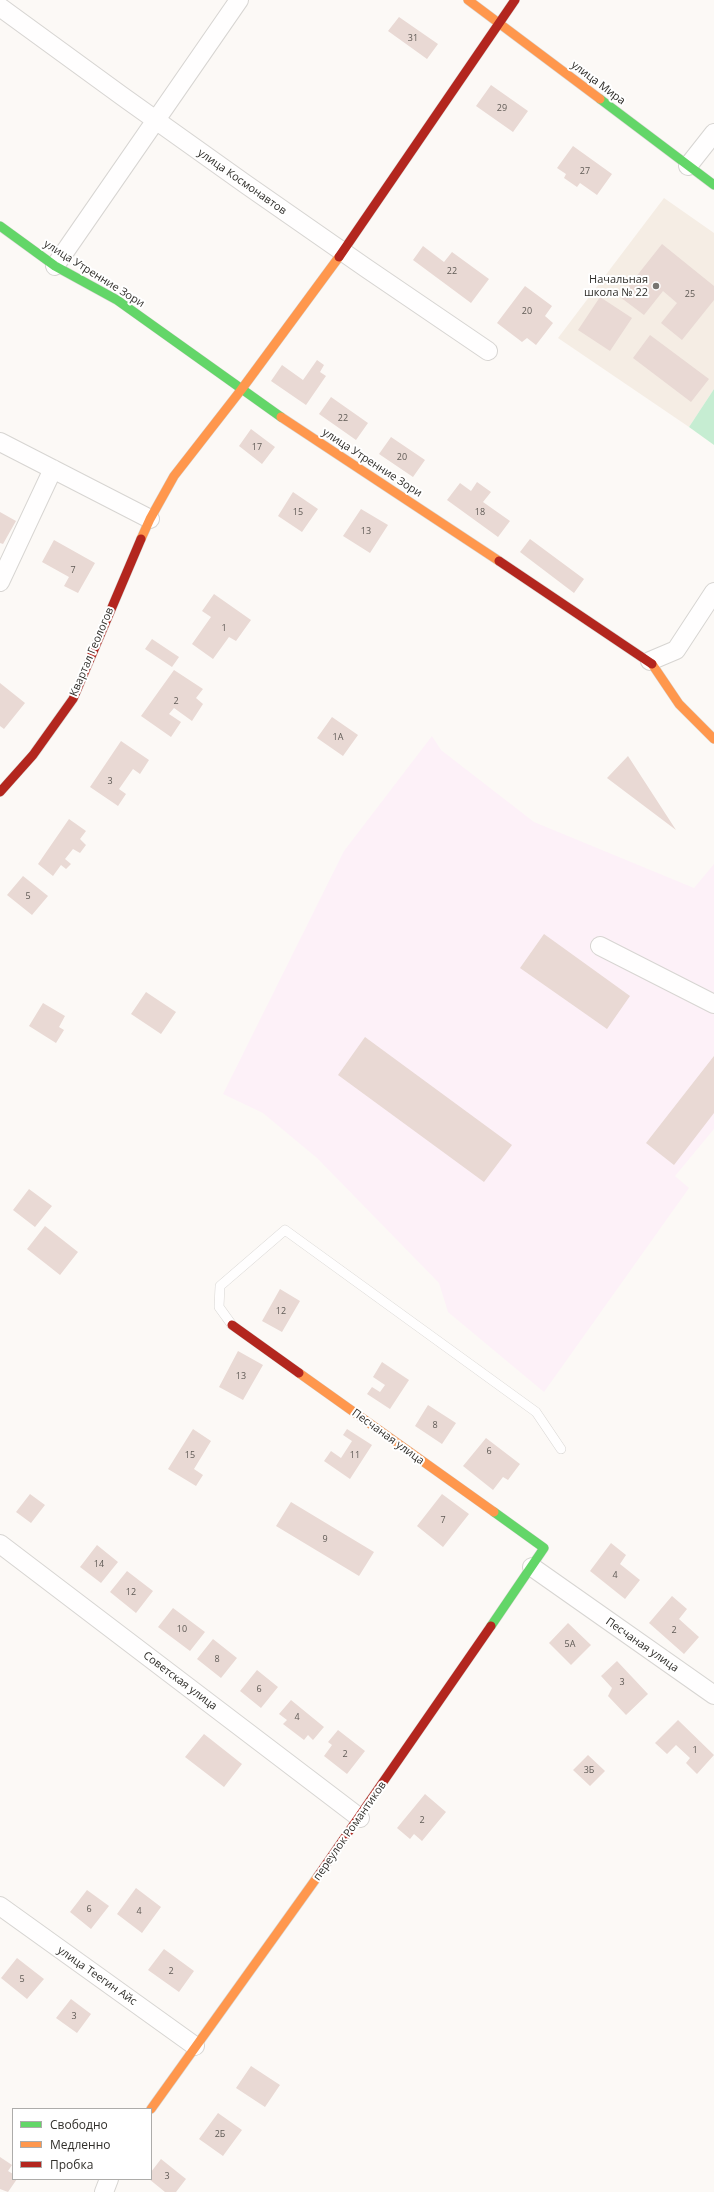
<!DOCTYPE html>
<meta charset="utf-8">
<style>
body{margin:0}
#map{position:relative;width:714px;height:2192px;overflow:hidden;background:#fcf9f6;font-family:"Open Sans",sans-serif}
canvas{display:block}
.legend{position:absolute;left:12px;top:2108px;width:140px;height:72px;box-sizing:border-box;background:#fff;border:1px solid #adacaa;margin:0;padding:5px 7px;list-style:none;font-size:12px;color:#312f2b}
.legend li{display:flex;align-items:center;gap:8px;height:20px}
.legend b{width:20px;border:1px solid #adacaa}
</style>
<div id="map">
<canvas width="714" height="2192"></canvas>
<ul class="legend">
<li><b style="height:5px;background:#63d668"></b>Свободно</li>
<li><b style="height:5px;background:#ff974d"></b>Медленно</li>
<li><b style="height:5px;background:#b3261e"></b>Пробка</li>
</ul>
</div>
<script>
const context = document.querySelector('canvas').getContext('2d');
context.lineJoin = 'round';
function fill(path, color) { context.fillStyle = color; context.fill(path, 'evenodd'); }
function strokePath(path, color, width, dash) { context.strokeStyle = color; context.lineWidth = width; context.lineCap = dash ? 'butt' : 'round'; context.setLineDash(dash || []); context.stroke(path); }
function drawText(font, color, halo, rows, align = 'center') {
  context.font = font + ' "Open Sans",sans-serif'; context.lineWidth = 4; context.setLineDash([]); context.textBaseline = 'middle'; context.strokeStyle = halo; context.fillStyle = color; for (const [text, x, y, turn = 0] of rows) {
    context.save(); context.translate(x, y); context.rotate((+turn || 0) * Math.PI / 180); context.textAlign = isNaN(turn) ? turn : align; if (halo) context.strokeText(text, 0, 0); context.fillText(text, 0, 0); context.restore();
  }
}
const industrial = new Path2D(`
 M 432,736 L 441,750 L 534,822 L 694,888 L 714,864 L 714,1129 L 675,1176 L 689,1188 L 544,1392 L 448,1312 L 439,1283 L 317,1158 L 263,1113 L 223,1094 L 344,851 Z`);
const built = new Path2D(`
 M 664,198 L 714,233 L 714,389 L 689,427 L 558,338 Z`);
const green = new Path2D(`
 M 714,389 L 714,445 L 689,427 Z`);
const building = new Path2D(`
 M 399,17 L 438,44 L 427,59 L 388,31 Z
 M 491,85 L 528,111 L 513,132 L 476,106 Z
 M 573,146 L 612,174 L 597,195 L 580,183 L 577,187 L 564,178 L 566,174 L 557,168 Z
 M 662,244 L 714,286 L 714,300 L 682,340 L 661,323 L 677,303 L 663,291 L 644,315 L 620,297 Z
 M 423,246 L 444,262 L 452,252 L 489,279 L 471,303 L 413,260 Z
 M 525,286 L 552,306 L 545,316 L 553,323 L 536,345 L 527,338 L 522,342 L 497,323 Z
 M 600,297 L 632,318 L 610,351 L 578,330 Z
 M 650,335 L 709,379 L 691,402 L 633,358 Z
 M 317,360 L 324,365 L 320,372 L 326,376 L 306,405 L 271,381 L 282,365 L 303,380 Z
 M 331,397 L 368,423 L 356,440 L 319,414 Z
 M 251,429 L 275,447 L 262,464 L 239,446 Z
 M 391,437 L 425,460 L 413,477 L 379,454 Z
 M 477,482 L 491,492 L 483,502 L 510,521 L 498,537 L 447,500 L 460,483 L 471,491 Z
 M 293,492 L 318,509 L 302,532 L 278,516 Z
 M 361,509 L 388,525 L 370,553 L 343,536 Z
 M 0,512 L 16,521 L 3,544 L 0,543 Z
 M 530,539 L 584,579 L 574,593 L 520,552 Z
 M 54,540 L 95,563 L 78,593 L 64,586 L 69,577 L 42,562 Z
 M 214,594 L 251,620 L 236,641 L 229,637 L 213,659 L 192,644 L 211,617 L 202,611 Z
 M 152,639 L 179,657 L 172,667 L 145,649 Z
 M 174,670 L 203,689 L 196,698 L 203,704 L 192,721 L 174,708 L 169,714 L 181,722 L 171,737 L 141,716 Z
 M 0,683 L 25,703 L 4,729 L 0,726 Z
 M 332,717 L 358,735 L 343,756 L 317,738 Z
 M 121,741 L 149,760 L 140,774 L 133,769 L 119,789 L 126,794 L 118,806 L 90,787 Z
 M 628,756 L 676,830 L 607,778 Z
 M 69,819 L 86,831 L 80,839 L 86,845 L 80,853 L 73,849 L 65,859 L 71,864 L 66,869 L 61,865 L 53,876 L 38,864 Z
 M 23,876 L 48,896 L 32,915 L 7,895 Z
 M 544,934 L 630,996 L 607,1029 L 520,968 Z
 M 146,992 L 176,1012 L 161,1034 L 131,1014 Z
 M 43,1003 L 65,1016 L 59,1027 L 64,1030 L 56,1043 L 29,1026 Z
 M 365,1037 L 512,1145 L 484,1182 L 338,1075 Z
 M 714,1056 L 714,1113 L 674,1165 L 646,1143 Z
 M 29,1189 L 52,1206 L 35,1227 L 13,1210 Z
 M 45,1226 L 78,1252 L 60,1275 L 27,1249 Z
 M 280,1289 L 300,1301 L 282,1332 L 262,1321 Z
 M 238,1351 L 263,1365 L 243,1400 L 219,1387 Z
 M 382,1362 L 409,1380 L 390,1409 L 367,1394 L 372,1387 L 380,1392 L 385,1385 L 373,1377 Z
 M 428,1405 L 456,1423 L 442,1444 L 415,1426 Z
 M 193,1429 L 211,1441 L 194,1469 L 203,1475 L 196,1486 L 168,1469 Z
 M 347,1429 L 372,1445 L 350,1479 L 324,1461 L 331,1451 L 341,1458 L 352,1441 L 343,1435 Z
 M 486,1438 L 520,1464 L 508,1480 L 503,1477 L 493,1490 L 463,1466 Z
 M 30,1494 L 45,1505 L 31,1523 L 16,1512 Z
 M 442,1494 L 469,1514 L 443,1547 L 417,1526 Z
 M 291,1502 L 374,1552 L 359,1576 L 276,1526 Z
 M 611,1543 L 626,1555 L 620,1564 L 640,1580 L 625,1599 L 590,1571 Z
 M 97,1545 L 118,1562 L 101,1583 L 80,1567 Z
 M 127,1571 L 153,1591 L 136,1613 L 110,1592 Z
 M 672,1596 L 687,1609 L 679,1619 L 699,1637 L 684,1654 L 649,1623 Z
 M 173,1608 L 205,1632 L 190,1651 L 158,1627 Z
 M 568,1623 L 591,1645 L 571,1665 L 549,1643 Z
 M 213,1639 L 237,1658 L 221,1678 L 197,1659 Z
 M 617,1661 L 648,1694 L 626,1715 L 608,1696 L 612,1688 L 601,1676 Z
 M 257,1670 L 278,1687 L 261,1708 L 240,1691 Z
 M 291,1700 L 324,1727 L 313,1740 L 308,1735 L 304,1740 L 283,1724 L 287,1720 L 279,1714 Z
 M 678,1720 L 714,1755 L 697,1774 L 686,1763 L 690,1758 L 676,1745 L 667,1754 L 655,1743 Z
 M 338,1730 L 365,1751 L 347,1774 L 324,1756 L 332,1745 L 328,1742 Z
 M 204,1734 L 242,1764 L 224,1787 L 185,1757 Z
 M 588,1755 L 605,1771 L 590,1786 L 573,1770 Z
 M 425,1794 L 446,1812 L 422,1841 L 414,1834 L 410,1839 L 397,1828 Z
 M 136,1888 L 161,1907 L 142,1933 L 117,1914 Z
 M 87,1890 L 109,1906 L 91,1929 L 70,1912 Z
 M 164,1949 L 194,1971 L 179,1992 L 148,1970 Z
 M 17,1958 L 44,1979 L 27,1999 L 1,1978 Z
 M 71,1999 L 91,2014 L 77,2033 L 56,2018 Z
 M 251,2066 L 280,2085 L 265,2107 L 236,2088 Z
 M 218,2113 L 242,2130 L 223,2156 L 199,2139 Z
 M 0,2157 L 12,2165 L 8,2171 L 13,2174 L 13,2179 L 17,2179 L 8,2192 L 0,2189 Z
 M 161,2159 L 186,2179 L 176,2192 L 165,2192 L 149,2179 L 151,2179 L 151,2172 Z`);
const lane = new Path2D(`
 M 232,1325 L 219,1307 L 220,1286 L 285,1230 L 536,1412 L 561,1449`);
const street = new Path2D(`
 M 0,7 C 160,125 323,240 488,351
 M 688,166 L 714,133
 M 55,266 L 239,0
 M 0,442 L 150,519
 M 0,582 L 53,469
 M 650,661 L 676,650 L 714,592
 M 600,946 L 714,1004
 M 0,1544 L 360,1818
 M 532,1567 L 714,1695
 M 0,1906 L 195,2046
 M 104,2192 L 109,2179`);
const fast = new Path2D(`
 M 600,99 L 714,185
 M 0,226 L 55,266 L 117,300 L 281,417
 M 491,1626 L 544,1548 L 494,1512`);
const slow = new Path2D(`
 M 468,0 L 600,99
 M 281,417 L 499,561
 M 141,539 L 150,519 L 174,476 L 241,390 L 339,257
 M 652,664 L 679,704 L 714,739
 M 299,1373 L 494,1512
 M 151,2109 L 318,1876`);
const jam = new Path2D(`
 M 339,257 L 515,0
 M 499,561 L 652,664
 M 0,792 L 33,755 L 73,699 L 141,539
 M 232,1325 L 299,1373
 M 318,1876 L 491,1626`);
const markers = [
 [656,286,4,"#787672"]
];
const numberNames = [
 ["31",413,38],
 ["29",502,108],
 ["27",585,171],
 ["22",452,271],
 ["25",690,294],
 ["20",527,311],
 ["22",343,418],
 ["17",257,447],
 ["20",402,457],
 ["15",298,512],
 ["18",480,512],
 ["13",366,531],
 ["7",73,570],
 ["1",224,628],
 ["2",176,701],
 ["1А",338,737],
 ["3",110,781],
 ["5",28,896],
 ["12",281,1311],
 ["13",241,1376],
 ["8",435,1425],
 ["6",489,1451],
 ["15",190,1455],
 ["11",355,1455],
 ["7",443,1520],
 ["9",325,1539],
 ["14",99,1564],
 ["4",615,1575],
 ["12",131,1592],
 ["10",182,1629],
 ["2",674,1630],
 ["5А",570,1644],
 ["8",217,1659],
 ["3",622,1682],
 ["6",259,1689],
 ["4",297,1717],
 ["1",695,1750],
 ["2",345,1754],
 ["3Б",589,1770],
 ["2",422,1820],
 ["6",89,1909],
 ["4",139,1911],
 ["2",171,1971],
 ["5",22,1979],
 ["3",74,2016],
 ["2Б",220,2134],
 ["3",167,2176]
];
const streetNames = [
 ["улица Мира",598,83,37],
 ["улица Космонавтов",242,182,35],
 ["улица Утренние Зори",94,274,32],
 ["улица Утренние Зори",372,463,33],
 ["Квартал Геологов",92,652,-67],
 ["Песчаная улица",388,1437,36],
 ["Песчаная улица",642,1645,35],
 ["Советская улица",180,1681,37],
 ["переулок Романтиков",350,1831,-55],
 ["улица Теегин Айс",97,1976,35]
];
const poiNames = [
 ["Начальная",648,280],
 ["школа № 22",648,293]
];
fill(industrial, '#fdf1f8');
fill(built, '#f5ede4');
fill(green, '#c6edd2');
fill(building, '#e9d9d4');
strokePath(lane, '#d7d5d2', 10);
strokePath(street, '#d7d5d2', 20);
strokePath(fast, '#d7d5d2', 10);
strokePath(slow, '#d7d5d2', 10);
strokePath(jam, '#d7d5d2', 10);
strokePath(lane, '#fffefe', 9);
strokePath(street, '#fffefe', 18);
strokePath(fast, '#63d668', 9);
strokePath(slow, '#ff974d', 9);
strokePath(jam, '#b3261e', 9);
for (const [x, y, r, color] of markers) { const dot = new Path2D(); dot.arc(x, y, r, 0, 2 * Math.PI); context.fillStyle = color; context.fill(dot); strokePath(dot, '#fff', 1.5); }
drawText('9px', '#5f5a55', null, numberNames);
drawText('11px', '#312f2b', '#fff', streetNames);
drawText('11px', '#312f2b', '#fff', poiNames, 'right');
</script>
